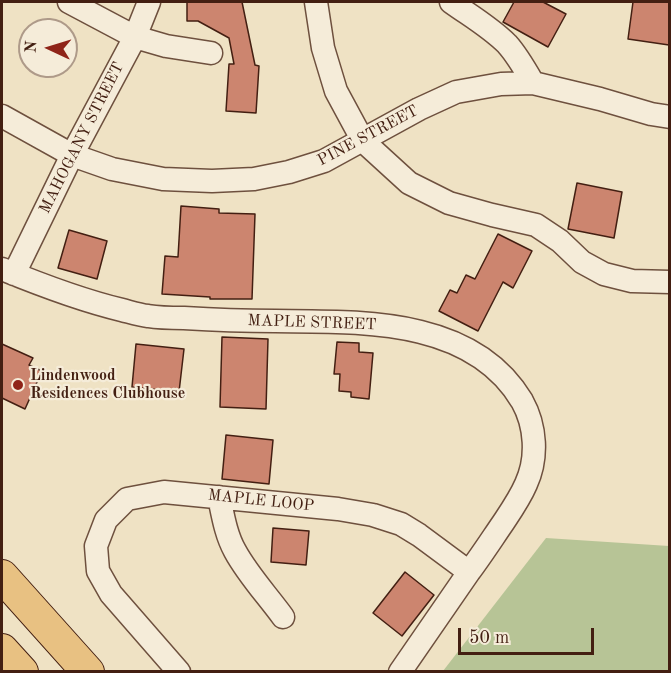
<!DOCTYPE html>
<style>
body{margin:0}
#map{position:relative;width:671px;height:673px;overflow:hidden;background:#efe2c4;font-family:"Old Standard TT",serif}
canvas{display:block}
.frame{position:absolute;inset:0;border:3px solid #431f12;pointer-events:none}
.north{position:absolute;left:18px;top:18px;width:60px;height:60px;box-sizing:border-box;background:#f5ecd9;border:2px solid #ae9a89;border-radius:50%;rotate:274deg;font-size:16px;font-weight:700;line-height:24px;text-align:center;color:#431f12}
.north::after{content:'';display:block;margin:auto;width:21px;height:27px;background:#8f2418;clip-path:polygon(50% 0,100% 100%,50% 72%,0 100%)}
.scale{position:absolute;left:458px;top:628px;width:136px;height:27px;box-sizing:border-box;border:3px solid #431f12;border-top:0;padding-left:8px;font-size:18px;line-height:21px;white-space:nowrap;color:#431f12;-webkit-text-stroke:4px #f5ecd9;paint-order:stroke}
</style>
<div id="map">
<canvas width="671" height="673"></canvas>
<div class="frame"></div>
<div class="north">N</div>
<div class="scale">50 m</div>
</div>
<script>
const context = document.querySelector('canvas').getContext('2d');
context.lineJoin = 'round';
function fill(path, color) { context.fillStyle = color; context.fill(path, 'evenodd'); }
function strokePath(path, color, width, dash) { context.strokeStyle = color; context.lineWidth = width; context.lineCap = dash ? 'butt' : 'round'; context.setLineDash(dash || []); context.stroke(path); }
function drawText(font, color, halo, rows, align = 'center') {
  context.font = font + ' "Old Standard TT",serif'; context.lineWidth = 4.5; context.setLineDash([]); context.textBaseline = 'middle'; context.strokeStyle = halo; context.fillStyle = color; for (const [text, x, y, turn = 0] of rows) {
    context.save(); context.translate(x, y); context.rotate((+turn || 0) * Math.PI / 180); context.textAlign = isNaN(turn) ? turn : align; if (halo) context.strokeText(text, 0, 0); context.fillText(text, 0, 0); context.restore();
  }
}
const green = new Path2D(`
 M 546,538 L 669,546 L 669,671 L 443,671 Z`);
const building = new Path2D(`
 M 187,2 L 242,2 L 255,65 L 259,66 L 256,113 L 226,111 L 229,64 L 234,64 L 229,38 L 198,21 L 187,21 Z
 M 514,2 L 543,2 L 566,14 L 548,47 L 503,22 Z
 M 633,2 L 669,2 L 669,45 L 628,39 Z
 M 577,183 L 622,192 L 614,238 L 568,229 Z
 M 181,206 L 219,209 L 219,213 L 255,214 L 252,299 L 210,299 L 210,297 L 162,294 L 165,256 L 178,257 Z
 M 69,230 L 107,241 L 97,279 L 58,268 Z
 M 498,234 L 532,251 L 513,288 L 503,282 L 478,331 L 439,311 L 450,290 L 457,293 L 466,275 L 475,279 Z
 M 222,337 L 268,339 L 266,409 L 220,407 Z
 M 337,342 L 359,343 L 359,352 L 373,353 L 369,399 L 351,397 L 351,392 L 339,391 L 340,374 L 334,374 Z
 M 2,344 L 33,358 L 29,365 L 42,371 L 25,409 L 2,398 Z
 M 136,344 L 184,349 L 179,392 L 132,387 Z
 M 226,435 L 273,440 L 269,484 L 222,479 Z
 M 273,528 L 309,531 L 306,565 L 271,562 Z
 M 405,572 L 434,595 L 402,636 L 373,613 Z`);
const minor = new Path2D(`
 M 69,2 L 135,37 L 166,46 L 211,53
 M 316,2 L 323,48 L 336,91 L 363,141 L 409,183 L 449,203 L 492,215 L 536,225 L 560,241 L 582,262 L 604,274 L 632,281 L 670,282
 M 451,2 C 469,15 490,27 507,44 C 517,55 525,69 533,83
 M 2,116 L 72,155 L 112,169 L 163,179 L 212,181 L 254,179 L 289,172 L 324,161 L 419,109 L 456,92 L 501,84 L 533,83 L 600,99 L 651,114 L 670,117
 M 2,269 C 41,285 80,300 122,310 C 130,312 139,315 148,316 C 160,318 172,318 184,318 C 215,320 245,321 275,321 C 360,322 472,317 522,401 C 536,426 538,458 526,484 C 520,498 511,511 503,523 C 492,539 481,556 469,572
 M 14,274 L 72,155 L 135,37 L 149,2
 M 219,497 C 223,516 226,535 235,551 C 248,575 267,595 283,617
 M 179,672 L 111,594 L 98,571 L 96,546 L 106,520 L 127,499 L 164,492 L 338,509 L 373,515 L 401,524 L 419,535 L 469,572 L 400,672`);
const highway = new Path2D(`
 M 2,576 L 88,672
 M 2,650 L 22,672`);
const markers = [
 [18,385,6,"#8f2418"]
];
const streetNames = [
 ["PINE STREET",368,136,-28],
 ["MAHOGANY STREET",82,138,-63],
 ["MAPLE STREET",312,323,2],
 ["MAPLE LOOP",261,501,6]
];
const poiNames = [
 ["Lindenwood",30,376],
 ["Residences Clubhouse",30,394]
];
fill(green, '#b7c496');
fill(building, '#cc856f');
strokePath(building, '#431f12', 1.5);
strokePath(minor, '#6e503e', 25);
strokePath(highway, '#431f12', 34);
strokePath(minor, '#f5ecd9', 22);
strokePath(highway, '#e8c182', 32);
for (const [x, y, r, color] of markers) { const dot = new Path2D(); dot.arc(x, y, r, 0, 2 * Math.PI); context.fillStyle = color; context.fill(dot); strokePath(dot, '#f5ecd9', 2); }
drawText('16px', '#431f12', '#f5ecd9', streetNames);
drawText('bold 16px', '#431f12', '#f5ecd9', poiNames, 'left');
</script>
